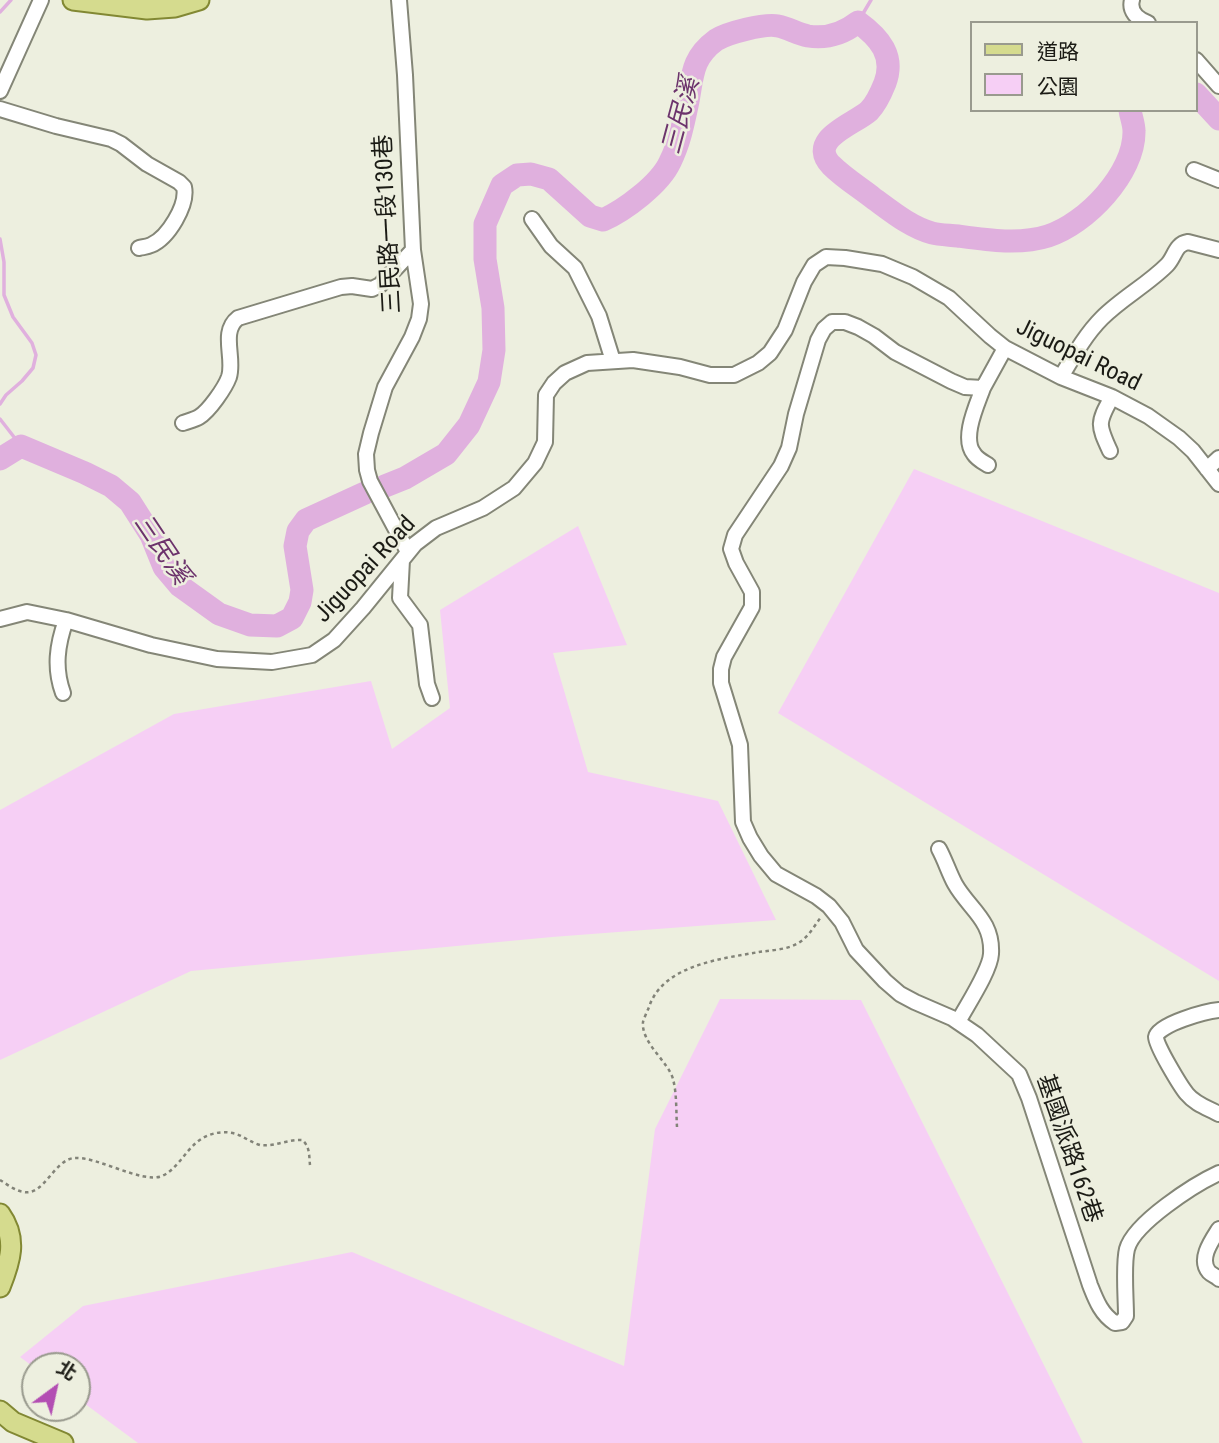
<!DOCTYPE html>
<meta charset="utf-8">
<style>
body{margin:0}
#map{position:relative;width:1219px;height:1443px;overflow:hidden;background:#edefdf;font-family:"Roboto Condensed","Noto Sans TC",sans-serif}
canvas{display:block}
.legend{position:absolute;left:970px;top:21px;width:228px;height:91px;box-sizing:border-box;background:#edefdf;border:2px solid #999a8e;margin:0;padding:9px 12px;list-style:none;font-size:21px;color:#1b1b15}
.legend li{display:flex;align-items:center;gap:14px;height:35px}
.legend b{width:35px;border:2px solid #999a8e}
.north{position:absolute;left:21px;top:1352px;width:70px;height:70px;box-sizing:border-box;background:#edefdf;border:2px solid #999a8e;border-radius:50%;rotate:33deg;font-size:19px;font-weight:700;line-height:28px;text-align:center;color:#1b1b15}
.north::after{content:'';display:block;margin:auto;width:24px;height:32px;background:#b34eb3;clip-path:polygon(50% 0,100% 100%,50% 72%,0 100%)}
</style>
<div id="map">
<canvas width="1219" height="1443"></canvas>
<ul class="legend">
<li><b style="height:9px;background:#d5db8e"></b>道路</li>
<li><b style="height:19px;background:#f6cff5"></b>公園</li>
</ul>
<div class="north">北</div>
</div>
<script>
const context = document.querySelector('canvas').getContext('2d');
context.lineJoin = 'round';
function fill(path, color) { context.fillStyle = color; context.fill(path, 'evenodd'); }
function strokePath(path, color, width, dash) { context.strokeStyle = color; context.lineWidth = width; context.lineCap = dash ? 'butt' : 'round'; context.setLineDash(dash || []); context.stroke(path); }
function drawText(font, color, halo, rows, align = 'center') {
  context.font = font + ' "Roboto Condensed","Noto Sans TC",sans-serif'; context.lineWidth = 5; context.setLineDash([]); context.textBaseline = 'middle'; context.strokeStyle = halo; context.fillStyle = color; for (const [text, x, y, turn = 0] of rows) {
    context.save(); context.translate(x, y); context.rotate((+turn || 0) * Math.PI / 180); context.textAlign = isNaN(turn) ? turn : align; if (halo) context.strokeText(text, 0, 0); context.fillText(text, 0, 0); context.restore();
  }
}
const green = new Path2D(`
 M 914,469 L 1219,593 L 1219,981 L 778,713 Z
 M 578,526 L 627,645 L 553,653 L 588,772 L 718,801 L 776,920 L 552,937 L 191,971 L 0,1060 L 0,810 L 174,714 L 371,681 L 392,749 L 450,708 L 440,610 Z
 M 720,999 L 861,1000 L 1083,1443 L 138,1443 L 77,1398 L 77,1366 L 35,1366 L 35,1368 L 20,1357 L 83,1306 L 352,1252 L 624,1366 L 655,1129 Z`);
const stream = new Path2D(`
 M 0,12 L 11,0
 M 858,22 L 871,0
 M 0,239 L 4,262 L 4,295 L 13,317 L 32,343 L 36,355 L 33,368 L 22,381 L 6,395 L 0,404
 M 0,419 L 21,446`);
const river = new Path2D(`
 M 1196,94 L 1219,119
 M 0,459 L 21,446 L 85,473 L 111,486 L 130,502 L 151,535 L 164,567 L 180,586 L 219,614 L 250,625 L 277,626 L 292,618 L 300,602 L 302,590 L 295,546 L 298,531 L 306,520 L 365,493
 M 385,486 L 405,478 L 446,454 L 469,425 L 489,382 L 494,350 L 493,308 L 485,259 L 485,224 L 502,185 L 517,175 L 531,174 L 549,179 L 590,216 L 603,220 C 625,210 660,184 670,162 C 679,144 683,125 687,106 C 693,78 690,59 716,40 C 727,33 765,23 778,26 C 788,28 798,34 808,36 C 827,39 844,33 858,22 C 880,38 895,56 885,83 C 881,93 876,104 869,111 C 853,125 807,139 831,165 C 844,178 859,187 873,198 C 891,211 910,227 932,233 C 940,235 950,235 958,236 C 987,240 1020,245 1048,236 C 1086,224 1135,173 1134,131 C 1134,124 1131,117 1130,110`);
const path = new Path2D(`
 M 677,1127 C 676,1112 677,1094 673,1079 C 668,1061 641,1043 643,1022 C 644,1018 647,1012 649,1007 C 663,965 720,959 759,952 C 772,950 788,950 800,942 C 809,936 815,925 821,917
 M 0,1180 C 7,1184 15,1191 24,1192 C 44,1196 54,1160 74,1158 C 97,1156 142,1184 162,1176 C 176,1170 185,1152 196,1143 C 208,1132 227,1129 241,1136 C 247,1139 253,1143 260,1145 C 274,1147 289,1139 302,1140 C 310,1146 309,1156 310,1165`);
const minor = new Path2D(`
 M 399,0 L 405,75 L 413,250 L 421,304 L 419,319 L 412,337 L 385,387 L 371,433 L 366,454 L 367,470 L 370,481 L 408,552
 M 1132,0 C 1129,11 1137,19 1148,23
 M 1196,60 L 1219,86
 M 0,91 L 41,0
 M 0,109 L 56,126 L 111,139 L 121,144 L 147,164 L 179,182 L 184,187 C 188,205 168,238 151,245 C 147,247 143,247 139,248
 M 1194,170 L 1219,180
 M 532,219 L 551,246 L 575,268 L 599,316 L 613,361
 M 1005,348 L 983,388 L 965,387 L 951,381 L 895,352 L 874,336 L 858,327 L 845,322 L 832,322 L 824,329 L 818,340 L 796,414 L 789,448 L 781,466 L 735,535 L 731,549 L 736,563 L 752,592 L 752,607 L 724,657 L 721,669 L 721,683 L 740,745 L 743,822 L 750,838 L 761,856 L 776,874 L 816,896 L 829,906 L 842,922 L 856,950 L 885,981 L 900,994 L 915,1002 L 952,1018 L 977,1035 L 1019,1074 L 1029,1098 L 1090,1285 C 1096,1300 1101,1314 1115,1323 L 1122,1322 L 1126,1316 C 1126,1298 1123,1265 1127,1249 C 1134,1223 1195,1184 1219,1173
 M 1061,377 C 1073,357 1085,335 1102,318 C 1122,298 1147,285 1167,265 C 1175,257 1175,244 1188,242 L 1219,250
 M 983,388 C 977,405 961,438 974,454 C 977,459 983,462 988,465
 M 183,423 C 188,421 194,420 199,417 C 209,411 225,388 229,377 C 235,358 220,332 238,318 L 341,287 L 352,286 L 372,289 L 380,285 L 413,250
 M 1110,451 C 1098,425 1097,423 1112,397
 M 1207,469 L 1219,458
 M 402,560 L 400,598 L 420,625 L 427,684 L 432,698
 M 0,619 L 27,612 L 66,620 L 151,645 L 217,659 L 272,662 L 312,655 L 334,640 L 363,608 L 415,544 L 436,528 L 483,508 L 514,488 L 535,463 L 545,442 L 546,395 L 554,383 L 565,373 L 587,363 L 633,360 L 680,367 L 710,375 L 734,375 L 758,363 L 770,353 L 785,330 L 804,282 L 814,265 L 826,257 L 845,258 L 882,264 L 913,277 L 949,298 L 990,336 L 1005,348 L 1061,377 L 1112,397 L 1148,416 L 1179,438 L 1193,451 L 1219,484
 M 63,693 C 54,668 57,645 66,620
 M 939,849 C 945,860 949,873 955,884 C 969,909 993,920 991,954 C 990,971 967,1005 958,1022
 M 1219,1010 C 1207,1011 1158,1024 1156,1037 C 1155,1044 1181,1087 1187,1094 C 1195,1104 1208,1108 1219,1114
 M 1219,1229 C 1212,1240 1198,1259 1209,1272 C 1212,1275 1216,1276 1219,1279`);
const major = new Path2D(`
 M 73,0 L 147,9 L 175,7 L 199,0
 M 0,1214 C 18,1239 10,1262 0,1287
 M 0,1411 L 13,1422 L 63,1443`);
const streetNames = [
 ["三民路一段130巷",389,224,-93],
 ["Jiguopai Road",1078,356,26],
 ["Jiguopai Road",366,570,-47],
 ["基國派路162巷",1068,1149,71]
];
const waterNames = [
 ["三民溪",682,116,-75],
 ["三民溪",161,550,56]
];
fill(green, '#f6cff5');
strokePath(stream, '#e0b0de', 3.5);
strokePath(river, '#e0b0de', 23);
strokePath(minor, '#848677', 18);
strokePath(major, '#828833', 23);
strokePath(path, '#828378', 2.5, [3.5, 3.5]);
strokePath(minor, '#fff', 14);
strokePath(major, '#d5db8e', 19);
drawText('24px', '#1b1b15', '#edefdf', streetNames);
drawText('italic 26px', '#6c336c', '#edefdf', waterNames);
</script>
